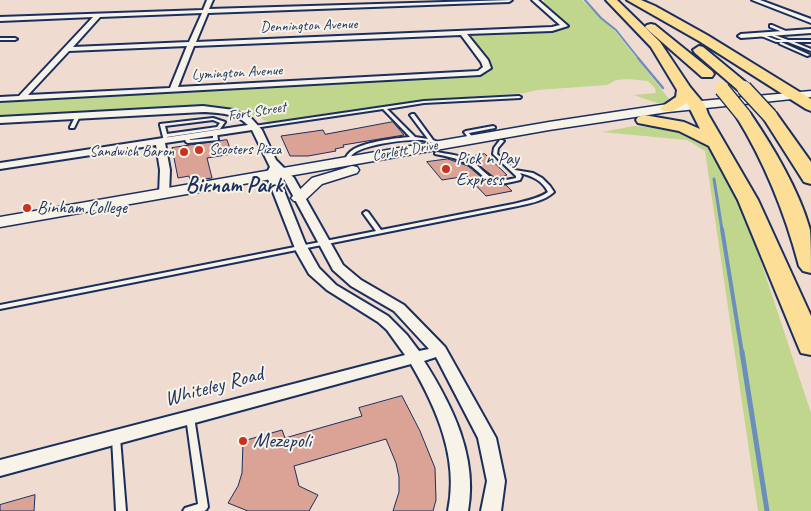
<!DOCTYPE html>
<style>
body{margin:0}
canvas{display:block;background:#efdbcf}
</style>
<canvas width="811" height="511"></canvas>
<script>
const context = document.querySelector('canvas').getContext('2d');
context.lineJoin = 'round';
function fill(path, color) { context.fillStyle = color; context.fill(path, 'evenodd'); }
function strokePath(path, color, width, dash) { context.strokeStyle = color; context.lineWidth = width; context.lineCap = dash ? 'butt' : 'round'; context.setLineDash(dash || []); context.stroke(path); }
function drawText(font, color, halo, rows, align = 'center') {
  context.font = font + ' Caveat,sans-serif'; context.lineWidth = 4; context.setLineDash([]); context.textBaseline = 'middle'; context.strokeStyle = halo; context.fillStyle = color; for (const [text, x, y, turn = 0] of rows) {
    context.save(); context.translate(x, y); context.rotate((+turn || 0) * Math.PI / 180); context.textAlign = isNaN(turn) ? turn : align; if (halo) context.strokeText(text, 0, 0); context.fillText(text, 0, 0); context.restore();
  }
}
const green = new Path2D(`
 M 544,0 L 582,0 L 614,30 L 669,99 L 667,103 L 657,103 L 634,95 L 656,93 L 655,88 L 648,81 L 628,79 L 616,80 L 607,85 L 537,90 L 525,93 L 422,100 L 269,122 L 240,110 L 201,106 L 0,116 L 0,101 L 476,76 L 487,73 L 492,68 L 471,35 L 552,31 L 563,29 L 567,26 L 567,23 L 544,3 Z
 M 634,126 L 673,129 L 707,142 L 734,189 L 761,262 L 811,413 L 811,511 L 758,511 L 705,151 L 687,140 L 602,132 Z`);
const streamFar4 = new Path2D(`
 M 585,0 L 601,18 L 616,30 L 639,59`);
const streamFar3 = new Path2D(`
 M 638,58 L 663,88`);
const streamFar2 = new Path2D(`
 M 714,179 L 722,230`);
const streamFar1 = new Path2D(`
 M 722,229 L 742,353`);
const stream = new Path2D(`
 M 742,352 L 767,511`);
const building = new Path2D(`
 M 393,122 L 404,135 L 343,145 L 344,147 L 335,149 L 336,151 L 308,156 L 290,156 L 281,136 L 323,130 L 325,134 Z
 M 227,140 L 232,154 L 207,158 L 212,178 L 190,181 L 189,176 L 178,178 L 172,148 Z
 M 485,154 L 507,175 L 498,177 L 500,179 L 494,177 L 468,157 Z
 M 448,159 L 468,166 L 488,183 L 506,185 L 512,191 L 486,196 L 467,176 L 442,180 L 427,162 Z
 M 402,396 L 420,431 L 435,468 L 436,500 L 433,511 L 393,511 L 399,492 L 399,477 L 396,463 L 386,439 L 294,466 L 299,486 L 318,495 L 309,511 L 248,511 L 228,503 L 238,486 L 242,473 L 243,441 L 282,430 L 285,438 L 362,416 L 359,408 Z
 M 35,495 L 34,511 L 0,511 L 0,505 Z`);
const lane = new Path2D(`
 M 770,25 L 772,25 L 788,32 L 785,33 L 770,27 Z
 M 759,33 L 777,40 L 782,40 L 769,35 L 769,33 L 788,40 L 811,40 L 811,42 L 794,42 L 811,49 L 811,51 L 788,42 L 781,42 L 810,55 L 807,56 L 780,44 L 779,43 L 781,42 L 776,42 L 759,35 Z
 M 0,38 L 15,38 L 17,39 L 15,40 L 0,40 Z
 M 519,96 L 521,97 L 520,98 L 424,103 L 387,109 L 415,137 L 428,139 L 410,115 L 412,114 L 414,114 L 433,140 L 443,144 L 441,145 C 435,143 428,141 422,140 C 407,139 362,144 352,155 C 350,157 349,160 348,162 L 346,162 L 344,161 C 346,156 349,152 354,149 C 367,142 395,138 410,137 L 383,109 L 254,128 L 252,127 L 254,126 L 424,101 Z
 M 76,115 L 80,116 L 74,128 L 70,128 L 70,127 Z
 M 213,118 L 225,122 L 220,129 L 167,137 L 168,142 L 166,142 L 164,141 L 160,125 L 160,124 ZM 213,120 L 220,123 L 217,127 L 167,134 L 165,126 Z
 M 493,126 L 495,127 L 495,128 L 469,133 L 474,139 L 472,140 L 470,140 L 464,132 L 466,131 Z
 M 213,132 L 215,132 L 217,133 L 218,140 L 188,143 L 186,142 L 184,137 L 184,136 L 188,136 L 190,140 L 213,138 Z
 M 500,140 L 502,140 L 504,141 L 498,148 L 497,154 L 515,170 L 533,173 L 542,178 L 550,186 L 554,192 C 543,202 527,204 513,207 L 0,309 L 0,305 L 376,231 L 363,213 L 366,211 L 368,212 L 381,230 L 513,204 C 525,201 538,199 548,192 C 542,180 532,176 520,173 L 522,176 L 520,180 C 508,183 495,187 485,178 C 479,173 474,167 466,163 C 457,158 446,156 435,154 L 435,153 L 437,152 C 447,154 458,155 468,159 C 478,164 488,178 496,180 C 503,182 510,179 516,178 L 516,176 L 493,154 L 494,148 Z
 M 190,414 L 193,415 L 194,417 L 208,507 L 206,510 L 204,511 L 183,511 L 185,508 L 198,504 L 186,417 L 187,415 Z
 M 116,434 L 119,435 L 120,438 L 126,511 L 116,511 L 112,438 L 113,435 Z`);
const street = new Path2D(`
 M 207,0 L 213,0 L 209,9 L 512,0 L 509,2 L 208,13 L 196,42 L 552,27 L 560,25 L 532,0 L 538,0 L 568,26 L 552,31 L 467,34 L 488,60 L 491,68 L 480,75 L 0,101 L 0,97 L 19,96 L 93,17 L 0,21 L 0,17 L 203,10 ZM 202,13 L 189,42 L 73,47 L 100,17 ZM 461,35 L 481,62 L 483,67 L 478,71 L 178,87 L 194,46 ZM 187,46 L 170,88 L 28,95 L 69,51 Z
 M 752,0 L 760,0 L 811,19 L 811,23 Z
 M 811,29 L 811,33 L 741,38 L 738,36 L 741,34 Z
 M 203,106 L 234,110 L 252,119 L 262,130 L 276,160 L 294,178 L 343,265 L 361,280 L 404,305 L 445,347 L 496,438 L 505,481 L 501,511 L 481,511 L 487,481 L 478,438 L 436,357 L 424,361 C 452,405 478,457 468,511 L 448,511 C 459,459 437,409 411,364 L 0,476 L 0,460 L 405,355 L 387,330 L 378,322 L 327,290 L 309,274 L 296,251 L 266,174 L 270,167 L 252,130 L 165,143 L 170,170 L 169,194 L 164,197 L 159,194 L 160,170 L 156,145 L 0,169 L 0,163 L 248,125 C 236,113 219,113 203,112 L 0,123 L 0,117 ZM 277,173 L 284,179 L 333,270 L 351,286 L 394,311 L 429,349 L 419,351 L 407,335 L 388,316 L 336,285 L 319,268 L 305,243 Z`);
const secondary = new Path2D(`
 M 811,91 L 811,97 L 668,112 L 549,130 L 0,227 L 0,217 L 549,122 L 668,104 Z
 M 352,166 L 357,167 L 359,170 L 357,173 L 322,184 L 304,201 L 294,201 L 291,198 L 312,178 Z`);
const highway = new Path2D(`
 M 606,0 L 617,0 L 660,42 L 690,87 L 705,105 L 708,114 L 758,200 L 811,316 L 811,355 L 801,353 L 798,346 L 738,200 L 709,146 L 679,131 L 638,123 L 636,120 L 638,117 L 644,115 L 684,122 L 700,129 L 687,103 L 673,111 L 663,111 L 660,108 L 676,97 L 677,90 L 651,47 Z
 M 627,0 L 641,0 L 655,6 L 707,35 L 811,99 L 811,111 L 806,109 L 699,41 Z
 M 651,24 L 655,25 L 712,71 L 714,74 L 712,77 L 702,77 L 647,29 L 645,27 L 647,25 Z
 M 699,46 L 703,47 L 749,85 L 751,88 L 749,91 L 739,91 L 695,53 L 693,50 Z
 M 744,111 L 750,113 C 772,145 800,192 810,230 C 811,243 811,260 811,273 L 803,271 L 799,266 C 785,213 765,163 736,116 L 738,113 Z
 M 770,111 L 776,113 L 811,162 L 811,184 L 804,182 L 762,116 L 764,113 Z`);
const highwayBridge = new Path2D(`
 M 744,88 L 770,116
 M 722,89 L 744,116`);
const markers = [
 [199,150,5,"#c8321e"],
 [184,152,5,"#c8321e"],
 [446,169,5,"#c8321e"],
 [27,208,5,"#c8321e"],
 [243,441,5,"#c8321e"]
];
const farStreetnames = [
 ["Dennington Avenue",309,26,-2],
 ["Lymington Avenue",237,73,-3],
 ["Fort Street",257,112,-9],
 ["Corlett Drive",405,151,-10]
];
const farPoinames = [
 ["Scooters Pizza",209,150],
 ["Sandwich Baron",174,152,"right"]
];
const poiNames = [
 ["Pick n Pay",456,159],
 ["Express",456,180],
 ["Binham College",37,208]
];
const nearStreetnames = [
 ["Whiteley Road",214,387,-15]
];
const nearPoinames = [
 ["Mezepoli",253,441]
];
const districtNames = [
 ["Birnam Park",234,186]
];
fill(green, '#bfd68c');
strokePath(streamFar4, '#6c8ebd', 2);
strokePath(streamFar3, '#6c8ebd', 2.5);
strokePath(streamFar2, '#6c8ebd', 3);
strokePath(streamFar1, '#6c8ebd', 4);
strokePath(stream, '#6c8ebd', 5);
fill(building, '#dba296');
strokePath(building, '#1b2f5e', 1);
strokePath(lane, '#1b2f5e', 4);
strokePath(street, '#1b2f5e', 4);
strokePath(secondary, '#1b2f5e', 3);
strokePath(highway, '#1b2f5e', 4);
fill(lane, '#f7f3e8');
fill(street, '#f7f3e8');
fill(secondary, '#f7f3e8');
fill(highway, '#fdde96');
strokePath(highwayBridge, '#1b2f5e', 17, []);
strokePath(highwayBridge, '#fdde96', 14);
for (const [x, y, r, color] of markers) { const dot = new Path2D(); dot.arc(x, y, r, 0, 2 * Math.PI); context.fillStyle = color; context.fill(dot); strokePath(dot, '#f7f3e8', 2); }
drawText('15px', '#1b2f5e', '#f7f3e8', farStreetnames);
drawText('15px', '#1b2f5e', '#f7f3e8', farPoinames, 'left');
drawText('18px', '#1b2f5e', '#f7f3e8', poiNames, 'left');
drawText('21px', '#1b2f5e', '#f7f3e8', nearStreetnames);
drawText('21px', '#1b2f5e', '#f7f3e8', nearPoinames, 'left');
drawText('bold 22px', '#1b2f5e', '#f7f3e8', districtNames);
</script>
